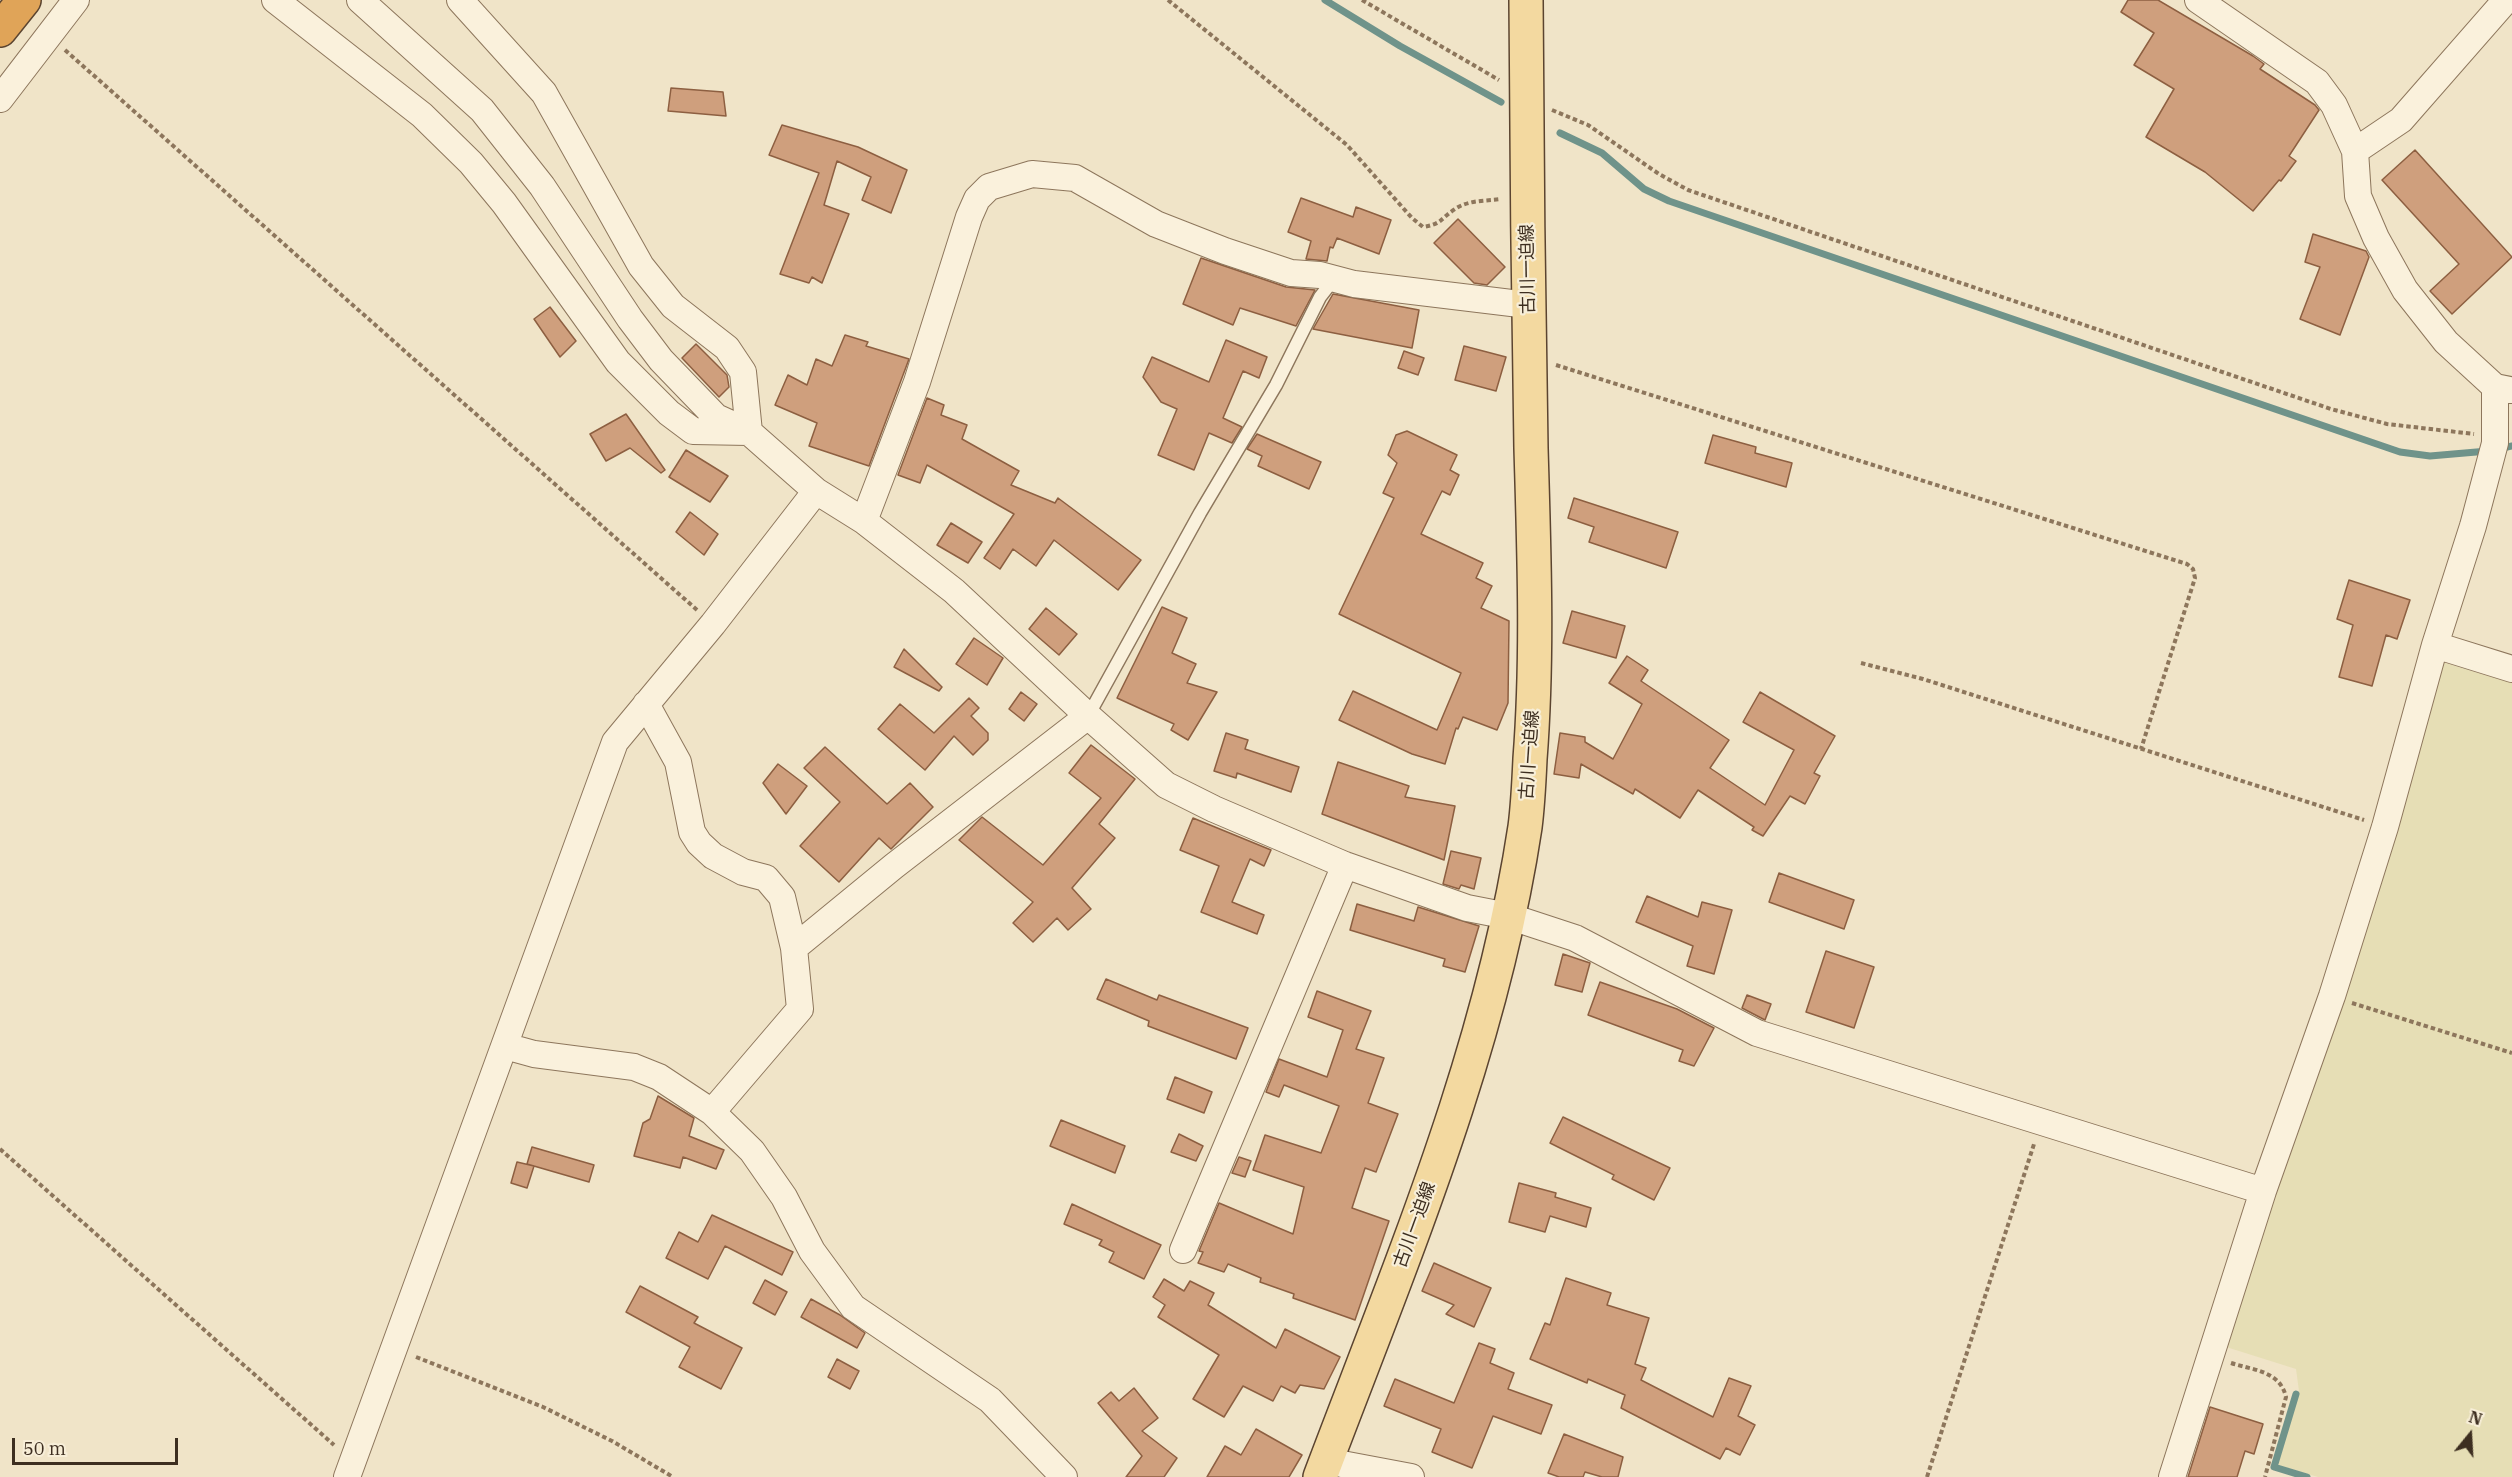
<!DOCTYPE html>
<meta charset="utf-8">
<style>
body{margin:0}
#map{position:relative;width:2512px;height:1477px;overflow:hidden;background:#f0e4c8;font-family:"IBM Plex Serif",serif}
canvas{display:block}
.north{position:absolute;left:2440px;top:1405px;width:60px;height:60px;-webkit-text-stroke:4px #f7eed8;paint-order:stroke;rotate:18deg;font-size:16px;font-weight:700;line-height:24px;text-align:center;color:#3d2e20}
.north::after{content:'';display:block;margin:auto;width:21px;height:27px;background:#3d2e20;clip-path:polygon(50% 0,100% 100%,50% 72%,0 100%)}
.scale{position:absolute;left:12px;top:1438px;width:166px;height:27px;box-sizing:border-box;border:3px solid #3d2e20;border-top:0;padding-left:8px;font-size:18px;line-height:21px;white-space:nowrap;color:#3d2e20;-webkit-text-stroke:4px #f7eed8;paint-order:stroke}
</style>
<div id="map">
<canvas width="2512" height="1477"></canvas>
<div class="north">N</div>
<div class="scale">50 m</div>
</div>
<script>
const context = document.querySelector('canvas').getContext('2d');
context.lineJoin = 'round';
function fill(path, color) { context.fillStyle = color; context.fill(path, 'evenodd'); }
function strokePath(path, color, width, dash) { context.strokeStyle = color; context.lineWidth = width; context.lineCap = dash ? 'butt' : 'round'; context.setLineDash(dash || []); context.stroke(path); }
function drawText(font, color, halo, rows, align = 'center') {
  context.font = font + ' "IBM Plex Serif","Noto Sans JP",serif'; context.lineWidth = 4.5; context.setLineDash([]); context.textBaseline = 'middle'; context.strokeStyle = halo; context.fillStyle = color; for (const [text, x, y, turn = 0] of rows) {
    context.save(); context.translate(x, y); context.rotate((+turn || 0) * Math.PI / 180); context.textAlign = isNaN(turn) ? turn : align; if (halo) context.strokeText(text, 0, 0); context.fillText(text, 0, 0); context.restore();
  }
}
const farmland = new Path2D(`
 M 2442,662 L 2512,683 L 2512,1477 L 2318,1477 L 2278,1465 L 2299,1391 L 2296,1369 L 2223,1346 Z`);
const stream = new Path2D(`
 M 1325,0 L 1400,46 L 1501,102
 M 1560,133 L 1602,153 L 1644,189 L 1669,201 L 2400,452 L 2430,456 L 2488,451
 M 2499,449 L 2512,446
 M 2296,1394 L 2274,1467 L 2307,1477`);
const building = new Path2D(`
 M 2128,0 L 2158,0 L 2253,56 L 2264,64 L 2260,69 L 2315,105 L 2319,110 L 2289,156 L 2296,161 L 2281,181 L 2279,180 L 2253,211 L 2205,172 L 2146,137 L 2174,89 L 2134,65 L 2154,33 L 2121,12 Z
 M 671,88 L 723,92 L 726,116 L 668,111 Z
 M 782,125 L 858,147 L 907,170 L 891,213 L 862,200 L 871,177 L 837,161 L 824,205 L 849,214 L 822,283 L 812,277 L 809,283 L 780,274 L 819,173 L 769,155 Z
 M 2415,150 L 2512,257 L 2452,314 L 2430,291 L 2459,264 L 2382,180 Z
 M 1301,198 L 1353,217 L 1356,207 L 1391,220 L 1379,254 L 1337,238 L 1333,248 L 1330,247 L 1327,261 L 1306,259 L 1311,241 L 1288,232 Z
 M 1458,219 L 1505,267 L 1487,285 L 1474,283 L 1434,243 Z
 M 2313,234 L 2366,251 L 2369,257 L 2340,335 L 2300,319 L 2320,267 L 2305,262 Z
 M 1201,258 L 1286,287 L 1315,290 L 1296,326 L 1240,308 L 1233,325 L 1183,304 Z
 M 1333,294 L 1419,310 L 1412,348 L 1313,329 Z
 M 550,307 L 576,341 L 560,357 L 534,319 Z
 M 845,335 L 868,342 L 866,346 L 909,359 L 869,466 L 809,446 L 817,423 L 775,405 L 788,375 L 807,385 L 816,359 L 832,366 Z
 M 1226,340 L 1267,357 L 1259,378 L 1243,371 L 1223,418 L 1242,427 L 1232,443 L 1209,433 L 1194,470 L 1158,455 L 1177,409 L 1161,402 L 1143,377 L 1152,357 L 1209,382 Z
 M 696,344 L 727,375 L 729,387 L 719,397 L 682,358 Z
 M 1464,346 L 1506,357 L 1496,391 L 1455,380 Z
 M 1404,351 L 1424,358 L 1418,375 L 1398,368 Z
 M 927,398 L 944,405 L 941,415 L 967,425 L 962,439 L 1019,471 L 1011,485 L 1055,503 L 1058,498 L 1141,560 L 1118,590 L 1054,540 L 1036,566 L 1013,549 L 1000,569 L 984,558 L 1014,514 L 927,465 L 920,483 L 898,475 Z
 M 626,414 L 665,470 L 661,473 L 630,448 L 606,461 L 590,434 Z
 M 1407,431 L 1457,455 L 1450,470 L 1459,475 L 1450,495 L 1442,491 L 1421,534 L 1483,563 L 1476,578 L 1492,586 L 1481,608 L 1509,621 L 1508,703 L 1497,730 L 1463,717 L 1458,729 L 1456,728 L 1445,764 L 1412,754 L 1339,720 L 1353,691 L 1437,730 L 1461,673 L 1339,614 L 1394,498 L 1383,493 L 1397,463 L 1388,455 L 1396,435 Z
 M 1257,434 L 1321,462 L 1309,489 L 1258,466 L 1262,456 L 1247,449 Z
 M 1713,435 L 1756,447 L 1755,453 L 1792,463 L 1786,487 L 1705,463 Z
 M 686,450 L 728,476 L 710,502 L 669,477 Z
 M 1574,498 L 1678,532 L 1666,568 L 1589,542 L 1594,527 L 1568,518 Z
 M 690,512 L 718,534 L 704,555 L 676,532 Z
 M 951,523 L 982,542 L 968,563 L 937,545 Z
 M 2349,580 L 2410,600 L 2397,639 L 2386,635 L 2372,686 L 2339,677 L 2353,625 L 2337,619 Z
 M 1162,607 L 1187,618 L 1172,653 L 1196,664 L 1187,683 L 1217,692 L 1188,740 L 1171,730 L 1174,724 L 1117,698 Z
 M 1046,608 L 1077,634 L 1059,655 L 1029,629 Z
 M 1572,611 L 1625,626 L 1616,658 L 1563,643 Z
 M 974,638 L 1003,658 L 987,685 L 956,664 Z
 M 904,649 L 942,687 L 939,691 L 894,667 Z
 M 1627,656 L 1648,670 L 1641,681 L 1729,740 L 1710,768 L 1765,805 L 1794,750 L 1743,722 L 1760,692 L 1835,736 L 1814,773 L 1820,776 L 1805,804 L 1790,796 L 1763,836 L 1752,830 L 1754,827 L 1698,790 L 1680,818 L 1635,789 L 1633,794 L 1581,764 L 1579,778 L 1554,774 L 1560,733 L 1585,737 L 1585,742 L 1613,759 L 1642,704 L 1609,683 Z
 M 1021,692 L 1037,704 L 1024,721 L 1009,709 Z
 M 969,698 L 979,708 L 971,716 L 988,733 L 988,740 L 973,755 L 954,736 L 925,770 L 878,729 L 900,704 L 934,733 Z
 M 1226,733 L 1248,740 L 1245,749 L 1299,767 L 1291,792 L 1237,773 L 1236,778 L 1214,771 Z
 M 1091,745 L 1135,779 L 1099,824 L 1115,838 L 1072,888 L 1091,909 L 1068,930 L 1057,918 L 1033,942 L 1013,923 L 1033,902 L 959,840 L 982,817 L 1043,865 L 1101,798 L 1069,773 Z
 M 825,747 L 887,804 L 910,783 L 933,807 L 891,849 L 879,838 L 839,882 L 800,846 L 840,802 L 804,768 Z
 M 1338,762 L 1409,786 L 1405,797 L 1455,806 L 1444,860 L 1322,814 Z
 M 778,764 L 807,786 L 786,814 L 763,783 Z
 M 1193,818 L 1271,850 L 1264,866 L 1250,859 L 1232,902 L 1264,915 L 1257,934 L 1201,912 L 1219,866 L 1180,850 Z
 M 1451,851 L 1481,858 L 1474,889 L 1461,885 L 1459,889 L 1443,884 Z
 M 1779,873 L 1854,900 L 1844,929 L 1769,902 Z
 M 1647,896 L 1698,917 L 1702,902 L 1732,910 L 1714,974 L 1687,966 L 1693,946 L 1636,922 Z
 M 1357,904 L 1414,921 L 1418,907 L 1479,926 L 1465,972 L 1443,966 L 1445,959 L 1350,930 Z
 M 1826,951 L 1874,967 L 1854,1028 L 1806,1012 Z
 M 1563,954 L 1590,963 L 1582,992 L 1555,985 Z
 M 1106,979 L 1157,1000 L 1159,995 L 1248,1028 L 1236,1059 L 1148,1026 L 1149,1021 L 1097,999 Z
 M 1600,982 L 1677,1009 L 1714,1028 L 1694,1066 L 1679,1061 L 1683,1050 L 1588,1015 Z
 M 1317,991 L 1371,1011 L 1356,1049 L 1384,1058 L 1368,1103 L 1398,1114 L 1376,1172 L 1365,1168 L 1352,1208 L 1389,1221 L 1355,1320 L 1293,1298 L 1294,1294 L 1260,1282 L 1261,1278 L 1228,1264 L 1224,1272 L 1198,1263 L 1203,1252 L 1199,1251 L 1219,1203 L 1293,1234 L 1304,1187 L 1253,1170 L 1265,1135 L 1321,1153 L 1339,1106 L 1284,1085 L 1279,1097 L 1266,1092 L 1279,1059 L 1327,1077 L 1343,1030 L 1308,1017 Z
 M 1747,995 L 1771,1004 L 1765,1020 L 1742,1008 Z
 M 1175,1077 L 1212,1092 L 1204,1113 L 1167,1099 Z
 M 658,1096 L 694,1118 L 689,1136 L 724,1150 L 716,1169 L 683,1157 L 680,1168 L 634,1156 L 643,1123 L 650,1119 Z
 M 1563,1117 L 1670,1168 L 1654,1200 L 1612,1179 L 1614,1175 L 1550,1143 Z
 M 1061,1120 L 1125,1146 L 1115,1173 L 1050,1146 Z
 M 1179,1134 L 1203,1146 L 1196,1161 L 1171,1152 Z
 M 532,1147 L 594,1165 L 589,1182 L 527,1164 Z
 M 1239,1157 L 1251,1161 L 1245,1177 L 1232,1173 Z
 M 517,1162 L 534,1166 L 527,1188 L 511,1183 Z
 M 1519,1183 L 1556,1193 L 1555,1197 L 1591,1208 L 1586,1227 L 1550,1216 L 1545,1232 L 1509,1222 Z
 M 1072,1204 L 1161,1245 L 1144,1279 L 1109,1262 L 1114,1252 L 1099,1245 L 1102,1240 L 1064,1224 Z
 M 712,1215 L 793,1252 L 782,1275 L 725,1246 L 708,1279 L 666,1258 L 679,1232 L 698,1242 Z
 M 1434,1263 L 1491,1288 L 1474,1327 L 1446,1314 L 1454,1305 L 1422,1291 Z
 M 1566,1278 L 1611,1293 L 1607,1305 L 1649,1318 L 1635,1364 L 1646,1368 L 1641,1380 L 1713,1417 L 1729,1378 L 1751,1386 L 1738,1416 L 1755,1425 L 1740,1455 L 1726,1448 L 1720,1459 L 1621,1408 L 1625,1395 L 1588,1379 L 1587,1383 L 1530,1359 L 1545,1323 L 1550,1325 Z
 M 1164,1279 L 1184,1291 L 1190,1281 L 1214,1293 L 1208,1305 L 1276,1348 L 1285,1329 L 1340,1357 L 1324,1389 L 1300,1385 L 1295,1393 L 1281,1386 L 1273,1401 L 1243,1386 L 1224,1417 L 1193,1399 L 1219,1355 L 1158,1317 L 1165,1305 L 1153,1297 Z
 M 765,1280 L 787,1292 L 775,1315 L 753,1303 Z
 M 640,1286 L 698,1317 L 694,1323 L 742,1348 L 721,1389 L 679,1367 L 690,1347 L 626,1312 Z
 M 811,1299 L 840,1315 L 865,1333 L 857,1348 L 801,1317 Z
 M 1479,1343 L 1495,1349 L 1490,1363 L 1514,1373 L 1508,1389 L 1552,1405 L 1541,1434 L 1493,1416 L 1472,1468 L 1432,1452 L 1441,1429 L 1384,1406 L 1395,1379 L 1454,1403 Z
 M 837,1359 L 859,1371 L 850,1389 L 828,1377 Z
 M 1134,1388 L 1158,1418 L 1142,1431 L 1177,1458 L 1164,1477 L 1126,1477 L 1142,1456 L 1098,1403 L 1111,1392 L 1119,1401 Z
 M 2210,1407 L 2263,1424 L 2254,1454 L 2245,1451 L 2237,1477 L 2188,1477 Z
 M 1256,1429 L 1302,1455 L 1289,1477 L 1207,1477 L 1225,1446 L 1241,1455 Z
 M 1564,1434 L 1623,1457 L 1618,1477 L 1602,1477 L 1585,1472 L 1583,1477 L 1559,1477 L 1548,1473 Z`);
const path = new Path2D(`
 M 1168,0 L 1347,145 L 1412,218 L 1423,227 C 1442,224 1440,219 1455,209 C 1468,200 1486,201 1501,199
 M 1362,0 L 1499,80
 M 65,50 L 697,610
 M 1552,110 L 1588,125 L 1659,174 L 1688,190 L 2331,409 L 2387,424 L 2474,434
 M 1556,365 L 2187,564 L 2193,569 L 2195,578 L 2141,749
 M 1861,663 L 1923,679 L 2364,820
 M 2352,1003 L 2512,1053
 M 0,1149 L 334,1445
 M 416,1357 L 543,1407 L 612,1441 L 673,1477
 M 2231,1363 C 2253,1370 2280,1371 2286,1397 L 2265,1477
 M 1927,1477 L 2034,1144`);
const lane = new Path2D(`
 M 1088,716 L 1200,513 L 1276,385 L 1320,297 L 1334,279`);
const street = new Path2D(`
 M 275,0 L 422,115 L 471,163 L 504,203 L 618,362 L 669,413 L 693,431 L 749,432 L 743,372 L 727,348 L 673,306 L 641,266 L 544,93 L 460,0
 M 360,0 L 482,110 L 542,186 L 630,319 L 661,360 L 716,417 L 749,432 L 816,491 L 864,521 L 954,591 L 1088,716 L 1166,785 L 1214,809 L 1345,865 L 1467,908 L 1508,916 L 1575,938 L 1757,1033 L 2263,1191
 M 2198,0 L 2317,82 L 2334,105 L 2355,151 L 2358,196 L 2376,238 L 2405,290 L 2446,342 L 2495,387 L 2510,390
 M 0,99 L 76,0
 M 2355,151 L 2401,120 L 2506,0
 M 864,521 L 917,382 L 969,217 L 977,199 L 989,187 L 1032,174 L 1075,178 L 1156,224 L 1225,251 L 1291,273 L 1320,275 L 1354,284 L 1528,305
 M 2435,645 L 2512,669
 M 646,704 L 678,762 L 692,832 L 699,843 L 713,856 L 743,872 L 766,878 L 782,897 L 794,948 L 800,1009 L 712,1112
 M 794,948 L 894,866 L 1088,716
 M 505,1046 L 534,1054 L 634,1067 L 659,1077 L 712,1112 L 752,1151 L 784,1197 L 812,1251 L 853,1307 L 990,1400 L 1064,1477
 M 1183,1250 L 1345,865
 M 1326,1461 L 1411,1477
 M 347,1477 L 615,742 L 713,624 L 816,491
 M 2172,1477 L 2263,1191 L 2332,996 L 2385,827 L 2435,645 L 2473,526 L 2495,443 L 2495,387`);
const primary = new Path2D(`
 M 1320,1477 C 1400,1265 1491,1053 1525,827 C 1528,804 1529,781 1530,759 C 1538,655 1534,552 1531,448 C 1528,299 1527,149 1526,0`);
const highway = new Path2D(`
 M 0,30 L 24,0`);
const streetNames = [
 ["古川一迫線",1528,269,-91],
 ["古川一迫線",1530,755,-86],
 ["古川一迫線",1415,1225,-70]
];
fill(farmland, '#e6deb5');
strokePath(stream, '#6f938a', 7);
fill(building, '#cf9f7d');
strokePath(building, '#8d5f41', 1.5);
strokePath(lane, '#8d765c', 15);
strokePath(street, '#8d765c', 28);
strokePath(primary, '#5b4430', 36);
strokePath(highway, '#5b4430', 36);
strokePath(path, '#8d765c', 4, [4.5, 3]);
strokePath(lane, '#faf1dc', 12);
strokePath(street, '#faf1dc', 26);
strokePath(primary, '#f3d9a0', 33);
strokePath(highway, '#e0a458', 33);
drawText('18px', '#3d2e20', '#f7eed8', streetNames);
</script>
